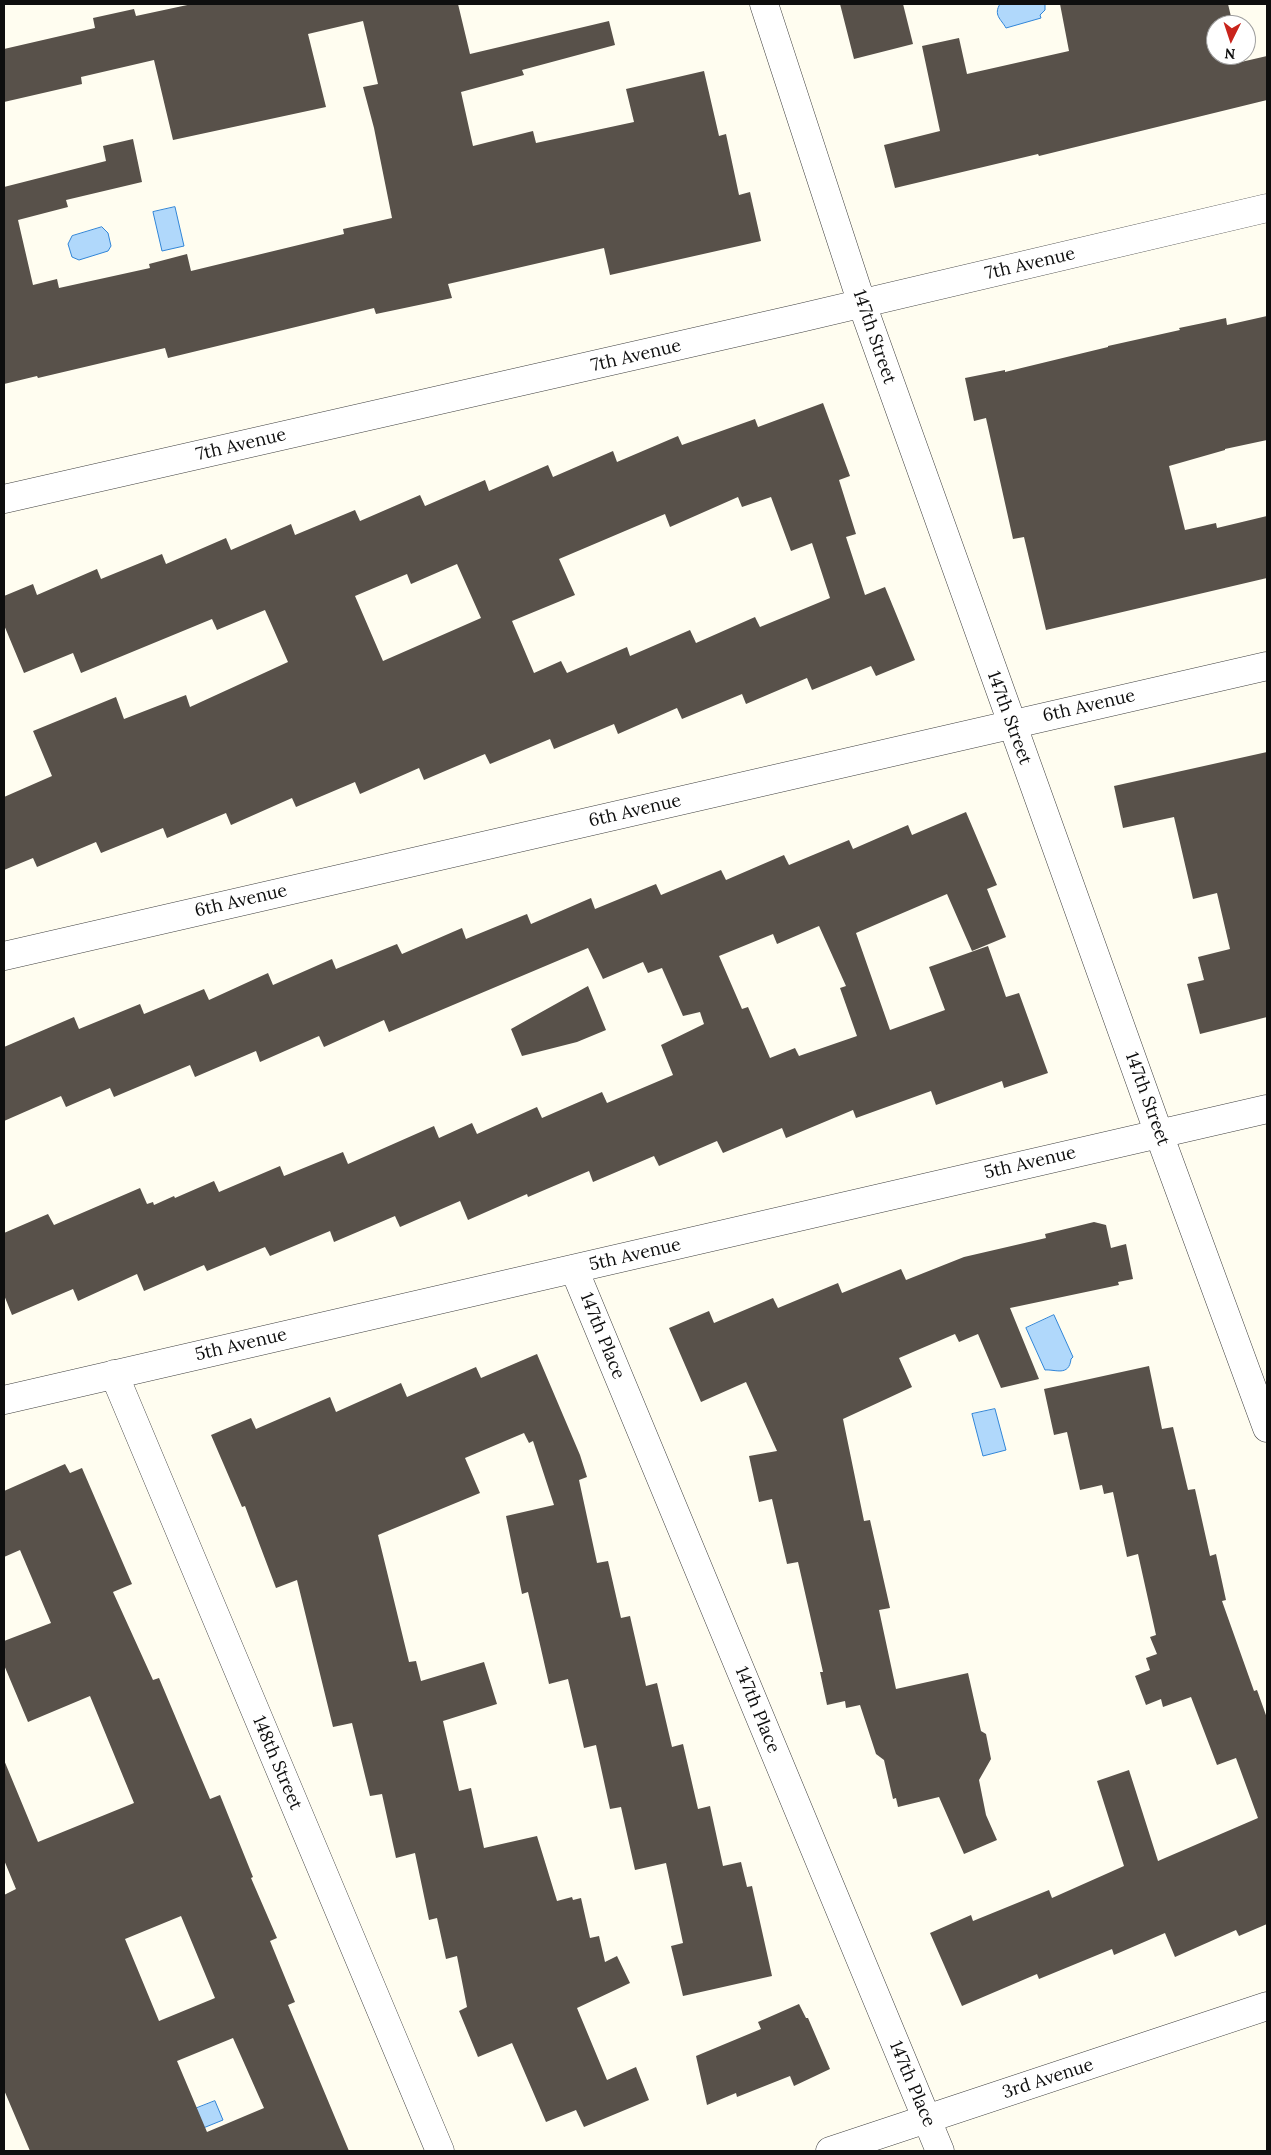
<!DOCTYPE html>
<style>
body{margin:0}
#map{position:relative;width:1271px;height:2155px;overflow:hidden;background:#fffdf0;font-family:Lora,serif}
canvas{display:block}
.frame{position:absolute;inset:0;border:5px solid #0e0e0e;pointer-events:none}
.north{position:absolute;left:1206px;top:15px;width:50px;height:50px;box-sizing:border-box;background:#fff;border:1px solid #9f9f9f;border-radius:50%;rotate:184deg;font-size:14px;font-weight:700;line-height:20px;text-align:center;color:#0e0e0e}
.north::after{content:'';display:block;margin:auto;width:18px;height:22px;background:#c9241c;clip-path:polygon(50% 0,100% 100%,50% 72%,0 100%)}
</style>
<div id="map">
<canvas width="1271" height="2155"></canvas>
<div class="frame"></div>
<div class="north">N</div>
</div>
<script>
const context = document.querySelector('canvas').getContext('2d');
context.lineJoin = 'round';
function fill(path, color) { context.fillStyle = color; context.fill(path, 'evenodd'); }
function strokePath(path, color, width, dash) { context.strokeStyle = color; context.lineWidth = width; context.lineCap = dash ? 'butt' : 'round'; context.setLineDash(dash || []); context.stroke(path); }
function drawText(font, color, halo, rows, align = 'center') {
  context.font = font + ' Lora,serif'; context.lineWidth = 5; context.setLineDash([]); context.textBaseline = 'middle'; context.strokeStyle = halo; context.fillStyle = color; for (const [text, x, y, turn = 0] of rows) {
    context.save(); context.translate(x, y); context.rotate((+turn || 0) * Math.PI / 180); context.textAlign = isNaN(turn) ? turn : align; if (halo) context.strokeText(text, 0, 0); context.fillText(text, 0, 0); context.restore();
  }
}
const water = new Path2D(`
 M 1000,4 L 1045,4 L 1045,10 L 1040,15 L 1041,18 L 1006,28 C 1001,19 993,15 1000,4 Z
 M 175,207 L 184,246 L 162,251 L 153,212 Z
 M 102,227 L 108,233 L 111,246 L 108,251 L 79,260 L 72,257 L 68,244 L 72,236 Z
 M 1054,1315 L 1073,1357 L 1071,1359 C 1069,1377 1055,1369 1045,1370 L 1026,1328 Z
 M 995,1409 L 1006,1450 L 983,1456 L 972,1414 Z
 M 215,2101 L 223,2120 L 176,2139 L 169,2119 Z`);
const building = new Path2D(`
 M 192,4 L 458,4 L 470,54 L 609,21 L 615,45 L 522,70 L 524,75 L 461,92 L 473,146 L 533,131 L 536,143 L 634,122 L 626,89 L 704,71 L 719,136 L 726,134 L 739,195 L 750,192 L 761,241 L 610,275 L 604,248 L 448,284 L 452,298 L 376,314 L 374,308 L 168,358 L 165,348 L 38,378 L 37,376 L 4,384 L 4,187 L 106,161 L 103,146 L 133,139 L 142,182 L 66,200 L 68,207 L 18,220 L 33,285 L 57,279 L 59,288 L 150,268 L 149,264 L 187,254 L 191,271 L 344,234 L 343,229 L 392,218 L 374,128 L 363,87 L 378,84 L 363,21 L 308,34 L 326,107 L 173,140 L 154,60 L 81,77 L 82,84 L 4,102 L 4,49 L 95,28 L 93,18 L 134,9 L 136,16 Z
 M 840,4 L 903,4 L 913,44 L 854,59 Z
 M 1060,4 L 1228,4 L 1233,25 L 1216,25 L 1216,55 L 1240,55 L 1241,62 L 1267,56 L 1267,100 L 1039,156 L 1038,154 L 895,188 L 884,145 L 940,131 L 922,46 L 959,38 L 967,74 L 1069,51 Z
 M 1267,316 L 1267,440 L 1225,449 L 1225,450 L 1169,466 L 1185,530 L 1216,523 L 1217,528 L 1267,516 L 1267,578 L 1046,630 L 1024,537 L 1013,539 L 986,418 L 974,421 L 965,378 L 1005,370 L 1005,372 L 1108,347 L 1108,346 L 1180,330 L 1179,328 L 1208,322 L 1226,318 L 1227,325 Z
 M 823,403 L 850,476 L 839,480 L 856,534 L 846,537 L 865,595 L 885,587 L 915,660 L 876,676 L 871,666 L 812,690 L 807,678 L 746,704 L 742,694 L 682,719 L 677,708 L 618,734 L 614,724 L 554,749 L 550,739 L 490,764 L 485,754 L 424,780 L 419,768 L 360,794 L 355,782 L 296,807 L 292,798 L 231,825 L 226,813 L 167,838 L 163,828 L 101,853 L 96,842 L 37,867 L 33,858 L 4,870 L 4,797 L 52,776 L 33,731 L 116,697 L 124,719 L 186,695 L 190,707 L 288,662 L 265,610 L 217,630 L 212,619 L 81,673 L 73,653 L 24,673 L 4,625 L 4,596 L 33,584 L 37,595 L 97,569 L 101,579 L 162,554 L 166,564 L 226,538 L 231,550 L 291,524 L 295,535 L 355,510 L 360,521 L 420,495 L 425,506 L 485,480 L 489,491 L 548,465 L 553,477 L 613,451 L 617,462 L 678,436 L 682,445 L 755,419 L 758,427 ZM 738,497 L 742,507 L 771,497 L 791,551 L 812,543 L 830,598 L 760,627 L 755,617 L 696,643 L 690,630 L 630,656 L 627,647 L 567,673 L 561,661 L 534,673 L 512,621 L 575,595 L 559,559 L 665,514 L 670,527 ZM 457,564 L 481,618 L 383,661 L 355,596 L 407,574 L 411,584 Z
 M 1267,752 L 1267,1017 L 1200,1034 L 1187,984 L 1204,980 L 1198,957 L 1230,949 L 1217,893 L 1193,899 L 1174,817 L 1123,828 L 1114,786 Z
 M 966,812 L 997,885 L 987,889 L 1006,937 L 972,951 L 947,894 L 856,933 L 890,1030 L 945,1010 L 929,967 L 988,946 L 1006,997 L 1019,993 L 1048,1073 L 1004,1088 L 1002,1081 L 936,1105 L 931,1091 L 856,1118 L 853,1110 L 786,1138 L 782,1128 L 723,1153 L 717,1141 L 659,1166 L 654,1156 L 593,1182 L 589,1171 L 528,1197 L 527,1194 L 468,1220 L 460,1201 L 400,1227 L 395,1216 L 334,1242 L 330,1231 L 270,1256 L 265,1247 L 207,1271 L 204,1265 L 144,1291 L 137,1274 L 78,1301 L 73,1289 L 12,1315 L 4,1295 L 4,1233 L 48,1214 L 54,1225 L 140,1188 L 147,1204 L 153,1202 L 154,1205 L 174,1196 L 175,1198 L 214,1181 L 219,1192 L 280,1166 L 284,1176 L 343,1152 L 348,1164 L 434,1126 L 439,1138 L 472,1123 L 477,1134 L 537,1107 L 542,1118 L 602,1092 L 607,1103 L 673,1075 L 661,1045 L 704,1024 L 700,1012 L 683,1016 L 662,968 L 648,973 L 643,962 L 603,979 L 588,948 L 389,1032 L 384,1020 L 324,1047 L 319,1036 L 260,1062 L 256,1051 L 195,1077 L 190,1065 L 114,1097 L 110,1088 L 66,1107 L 61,1096 L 4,1121 L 4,1047 L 74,1017 L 79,1029 L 140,1004 L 144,1014 L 204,989 L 209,1000 L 268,973 L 273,985 L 332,959 L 336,969 L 397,944 L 402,954 L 462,928 L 466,939 L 527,914 L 531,924 L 591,898 L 595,909 L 656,884 L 661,895 L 721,870 L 726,880 L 784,855 L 789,865 L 849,840 L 853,849 L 908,825 L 912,835 ZM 819,926 L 846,986 L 840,988 L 857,1036 L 799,1056 L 795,1048 L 770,1058 L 748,1007 L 742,1009 L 719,956 L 773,934 L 777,944 Z
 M 588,986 L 606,1030 L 577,1042 L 522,1056 L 511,1029 Z
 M 1094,1222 L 1106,1225 L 1111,1248 L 1126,1244 L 1133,1279 L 1118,1282 L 1119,1285 L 1010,1308 L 1039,1379 L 1001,1388 L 978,1334 L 959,1342 L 955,1334 L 899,1358 L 912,1387 L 843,1419 L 864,1521 L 870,1520 L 890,1608 L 879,1610 L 896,1689 L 968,1673 L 981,1731 L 986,1734 L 991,1759 L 979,1780 L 986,1815 L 997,1840 L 964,1854 L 939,1797 L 898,1807 L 896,1798 L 893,1799 L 884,1760 L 876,1754 L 860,1705 L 846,1708 L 845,1701 L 827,1705 L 820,1672 L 823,1672 L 798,1562 L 787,1564 L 772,1499 L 759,1502 L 749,1456 L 777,1451 L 746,1382 L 701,1402 L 669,1328 L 709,1311 L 714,1323 L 773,1298 L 778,1308 L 838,1283 L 842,1293 L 901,1269 L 906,1280 L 964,1257 L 1046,1238 L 1045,1234 Z
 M 537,1354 L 580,1455 L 587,1477 L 579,1480 L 597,1563 L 608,1561 L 621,1618 L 630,1616 L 646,1686 L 657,1683 L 672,1747 L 683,1744 L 698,1809 L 710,1806 L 723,1866 L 741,1862 L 747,1887 L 752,1886 L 772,1976 L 683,1996 L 671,1946 L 683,1943 L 666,1863 L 635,1870 L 621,1807 L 610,1809 L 596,1745 L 584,1748 L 568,1679 L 549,1684 L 528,1592 L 522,1594 L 506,1516 L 554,1505 L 533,1441 L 529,1443 L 524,1433 L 465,1458 L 480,1493 L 378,1535 L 409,1662 L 416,1661 L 421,1681 L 484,1662 L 497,1704 L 443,1721 L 459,1791 L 471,1788 L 484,1848 L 537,1836 L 557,1901 L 572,1897 L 573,1900 L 581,1898 L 590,1938 L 599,1936 L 605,1962 L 617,1956 L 630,1983 L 577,2008 L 607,2080 L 636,2067 L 649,2100 L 584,2127 L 576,2110 L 546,2122 L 512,2043 L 478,2057 L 459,2011 L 467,2007 L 457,1956 L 446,1959 L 437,1918 L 429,1920 L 415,1853 L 396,1858 L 382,1794 L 370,1796 L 352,1723 L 333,1727 L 297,1580 L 276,1588 L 245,1506 L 242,1507 L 211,1435 L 251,1418 L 256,1429 L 330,1397 L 336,1412 L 401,1383 L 407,1397 L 476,1367 L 481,1378 Z
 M 1149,1366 L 1162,1429 L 1173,1427 L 1188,1490 L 1195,1489 L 1210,1556 L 1216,1554 L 1226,1600 L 1222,1601 L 1254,1691 L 1257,1690 L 1267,1718 L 1267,1924 L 1239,1936 L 1236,1930 L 1175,1957 L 1165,1933 L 1114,1955 L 1112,1949 L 1039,1979 L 1037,1974 L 962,2006 L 930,1933 L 971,1915 L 973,1921 L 1049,1890 L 1052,1898 L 1124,1866 L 1097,1781 L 1129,1770 L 1158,1861 L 1258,1818 L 1236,1758 L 1217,1765 L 1191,1697 L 1163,1707 L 1161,1699 L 1146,1705 L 1135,1676 L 1150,1670 L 1146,1658 L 1157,1654 L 1150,1637 L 1156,1635 L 1138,1554 L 1127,1557 L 1113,1492 L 1104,1494 L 1102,1485 L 1080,1490 L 1067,1432 L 1054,1435 L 1044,1389 Z
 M 65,1464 L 70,1473 L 82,1468 L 132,1584 L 113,1592 L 153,1680 L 159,1678 L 210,1799 L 220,1795 L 253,1877 L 251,1878 L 277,1938 L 270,1941 L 295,2002 L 288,2005 L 349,2151 L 30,2151 L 4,2090 L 4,1895 L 16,1889 L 4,1860 L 4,1760 L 38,1842 L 134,1803 L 90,1696 L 28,1722 L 4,1665 L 4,1641 L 51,1623 L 20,1550 L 4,1557 L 4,1491 ZM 181,1916 L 215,1998 L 159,2021 L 125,1939 ZM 233,2038 L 264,2108 L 207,2132 L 177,2061 Z
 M 799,2004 L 806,2018 L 808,2018 L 830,2069 L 794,2086 L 790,2076 L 737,2097 L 736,2093 L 707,2105 L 696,2056 L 761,2029 L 758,2022 Z`);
const minor = new Path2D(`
 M 764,4 L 862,304 L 1159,1134 L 1267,1428
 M 4,499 L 800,318 L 1267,208
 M 4,956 L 1267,666
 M 574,1269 L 940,2151
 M 114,1374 L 440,2151
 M 4,1400 L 1267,1109
 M 830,2151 L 1267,2006`);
const streetNames = [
 ["7th Avenue",1030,264,-13],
 ["147th Street",874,337,71],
 ["7th Avenue",636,356,-13],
 ["7th Avenue",241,445,-13],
 ["6th Avenue",1089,706,-13],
 ["147th Street",1009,718,70],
 ["6th Avenue",635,811,-13],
 ["6th Avenue",241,901,-13],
 ["147th Street",1147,1099,70],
 ["5th Avenue",1030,1163,-13],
 ["5th Avenue",635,1255,-13],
 ["147th Place",602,1336,68],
 ["5th Avenue",241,1345,-13],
 ["147th Place",757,1710,68],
 ["148th Street",277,1763,67],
 ["3rd Avenue",1048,2079,-18],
 ["147th Place",912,2084,67]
];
fill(water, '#b0d8fb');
strokePath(water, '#3185d7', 1);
fill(building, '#58514a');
strokePath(minor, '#414141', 29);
strokePath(minor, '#fff', 28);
drawText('18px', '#0e0e0e', '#fff', streetNames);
</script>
